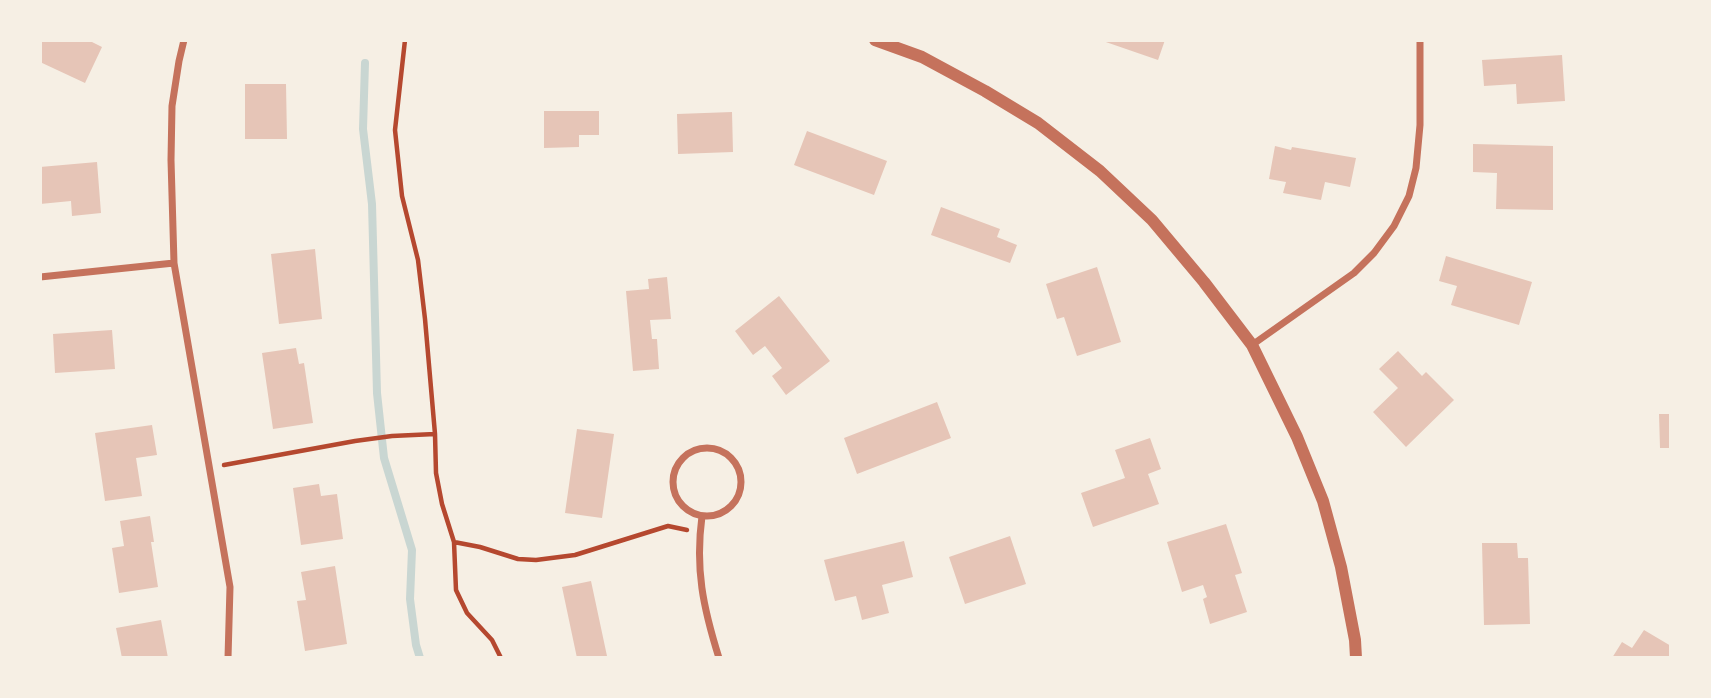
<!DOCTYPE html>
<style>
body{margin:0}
#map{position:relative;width:1711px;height:698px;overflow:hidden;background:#f6efe4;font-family:Mulish,sans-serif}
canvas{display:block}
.frame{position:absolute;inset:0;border:42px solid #f6efe4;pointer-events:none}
</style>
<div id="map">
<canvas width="1711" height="698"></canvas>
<div class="frame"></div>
</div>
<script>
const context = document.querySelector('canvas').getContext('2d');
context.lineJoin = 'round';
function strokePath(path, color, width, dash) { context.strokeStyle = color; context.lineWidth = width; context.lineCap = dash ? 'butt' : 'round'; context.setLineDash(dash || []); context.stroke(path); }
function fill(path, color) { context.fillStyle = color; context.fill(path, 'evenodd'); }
const stream = new Path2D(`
 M 365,63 L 363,129 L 372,204 L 377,393 L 384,458 L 412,550 L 410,599 L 416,645 L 420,658`);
const building = new Path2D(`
 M 40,40 L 88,40 L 102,47 L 85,83 L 40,62 Z
 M 1100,40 L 1165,40 L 1158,60 Z
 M 1562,55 L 1565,101 L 1517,104 L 1516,84 L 1484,86 L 1482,60 Z
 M 245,84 L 286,84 L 287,139 L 245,139 Z
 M 544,111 L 599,111 L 599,135 L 579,135 L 579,147 L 544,148 Z
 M 732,112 L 733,152 L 678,154 L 677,114 Z
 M 807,131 L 887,161 L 874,195 L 794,165 Z
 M 1473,144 L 1553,146 L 1553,210 L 1496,209 L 1497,173 L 1473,172 Z
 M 1275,146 L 1291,150 L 1292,147 L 1356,158 L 1350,187 L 1325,182 L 1321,200 L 1283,193 L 1286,182 L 1269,179 Z
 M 97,162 L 101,213 L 72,216 L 71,201 L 40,204 L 40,167 Z
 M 941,207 L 1000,229 L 997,237 L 1017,245 L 1010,263 L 931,235 Z
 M 315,249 L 322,319 L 279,324 L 271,254 Z
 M 1446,256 L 1532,282 L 1519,325 L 1451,305 L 1457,286 L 1439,281 Z
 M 1097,267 L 1121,342 L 1077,356 L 1064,317 L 1057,319 L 1046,284 Z
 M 667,277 L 671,319 L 650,320 L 652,339 L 657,339 L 659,369 L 633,371 L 626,291 L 649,289 L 648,279 Z
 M 779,296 L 830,361 L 786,395 L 772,376 L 782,368 L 765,346 L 753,355 L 735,331 Z
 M 112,330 L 115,369 L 55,373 L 53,334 Z
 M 296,348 L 299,364 L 304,363 L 313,423 L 273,429 L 262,353 Z
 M 1398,351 L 1422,376 L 1426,372 L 1454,400 L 1406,447 L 1373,412 L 1398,388 L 1379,369 Z
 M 937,402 L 951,438 L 857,474 L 844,438 Z
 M 1659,414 L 1671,414 L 1671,448 L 1660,448 Z
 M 152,425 L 157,455 L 136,458 L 142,496 L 105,501 L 95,433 Z
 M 577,429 L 614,434 L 602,518 L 565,513 Z
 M 1150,438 L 1161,469 L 1148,474 L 1159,504 L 1093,527 L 1081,493 L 1125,478 L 1115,450 Z
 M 319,484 L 321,496 L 337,494 L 343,539 L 301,545 L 293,488 Z
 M 150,516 L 154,542 L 151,542 L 158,587 L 119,593 L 112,548 L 124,546 L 120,521 Z
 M 1226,524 L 1242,573 L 1235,575 L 1247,612 L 1210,624 L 1203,599 L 1207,597 L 1203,585 L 1182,592 L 1167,542 Z
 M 1010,536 L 1026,584 L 965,604 L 949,557 Z
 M 904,541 L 913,577 L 882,585 L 889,613 L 862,620 L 856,596 L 835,601 L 824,560 Z
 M 1482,543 L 1517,543 L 1518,558 L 1528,558 L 1530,624 L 1484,625 Z
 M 335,566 L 347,644 L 305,651 L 297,601 L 306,600 L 301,572 Z
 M 591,581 L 607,656 L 597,658 L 577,658 L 562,587 Z
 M 161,620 L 168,658 L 122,658 L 116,628 Z
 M 1644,630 L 1671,646 L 1671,658 L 1612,658 L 1622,642 L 1632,648 Z`);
const path = new Path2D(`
 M 405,40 L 395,130 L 402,196 L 418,260 L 425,319 L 435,434 L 436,473 L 442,504 L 454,542 L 456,590 L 467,613 L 492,640 L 501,658
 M 224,465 L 355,441 L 392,436 L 435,434
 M 454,542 L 480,547 L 518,559 L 536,560 L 575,555 L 668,526 L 687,530`);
const minor = new Path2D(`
 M 184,40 L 179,61 L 172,106 L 171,160 L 174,263 L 230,587 L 228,658
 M 40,277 L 174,263
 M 1252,345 L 1354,273 L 1374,253 L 1394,226 L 1409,196 L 1416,168 L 1420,125 L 1420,40
 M673 482a34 34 0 1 1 68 0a34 34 0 1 1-68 0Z
 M 702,516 C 695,569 703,607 719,658`);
const tertiary = new Path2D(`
 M 875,40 L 922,57 L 985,91 L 1038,123 L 1100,171 L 1152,220 L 1204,282 L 1252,345 L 1297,437 L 1323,501 L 1341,567 L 1355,640 L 1356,658`);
strokePath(stream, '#c9d6d2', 8);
fill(building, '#e6c5b7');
strokePath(path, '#b5482f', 4.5);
strokePath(minor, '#c5725c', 7);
strokePath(tertiary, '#c5725c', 12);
</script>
